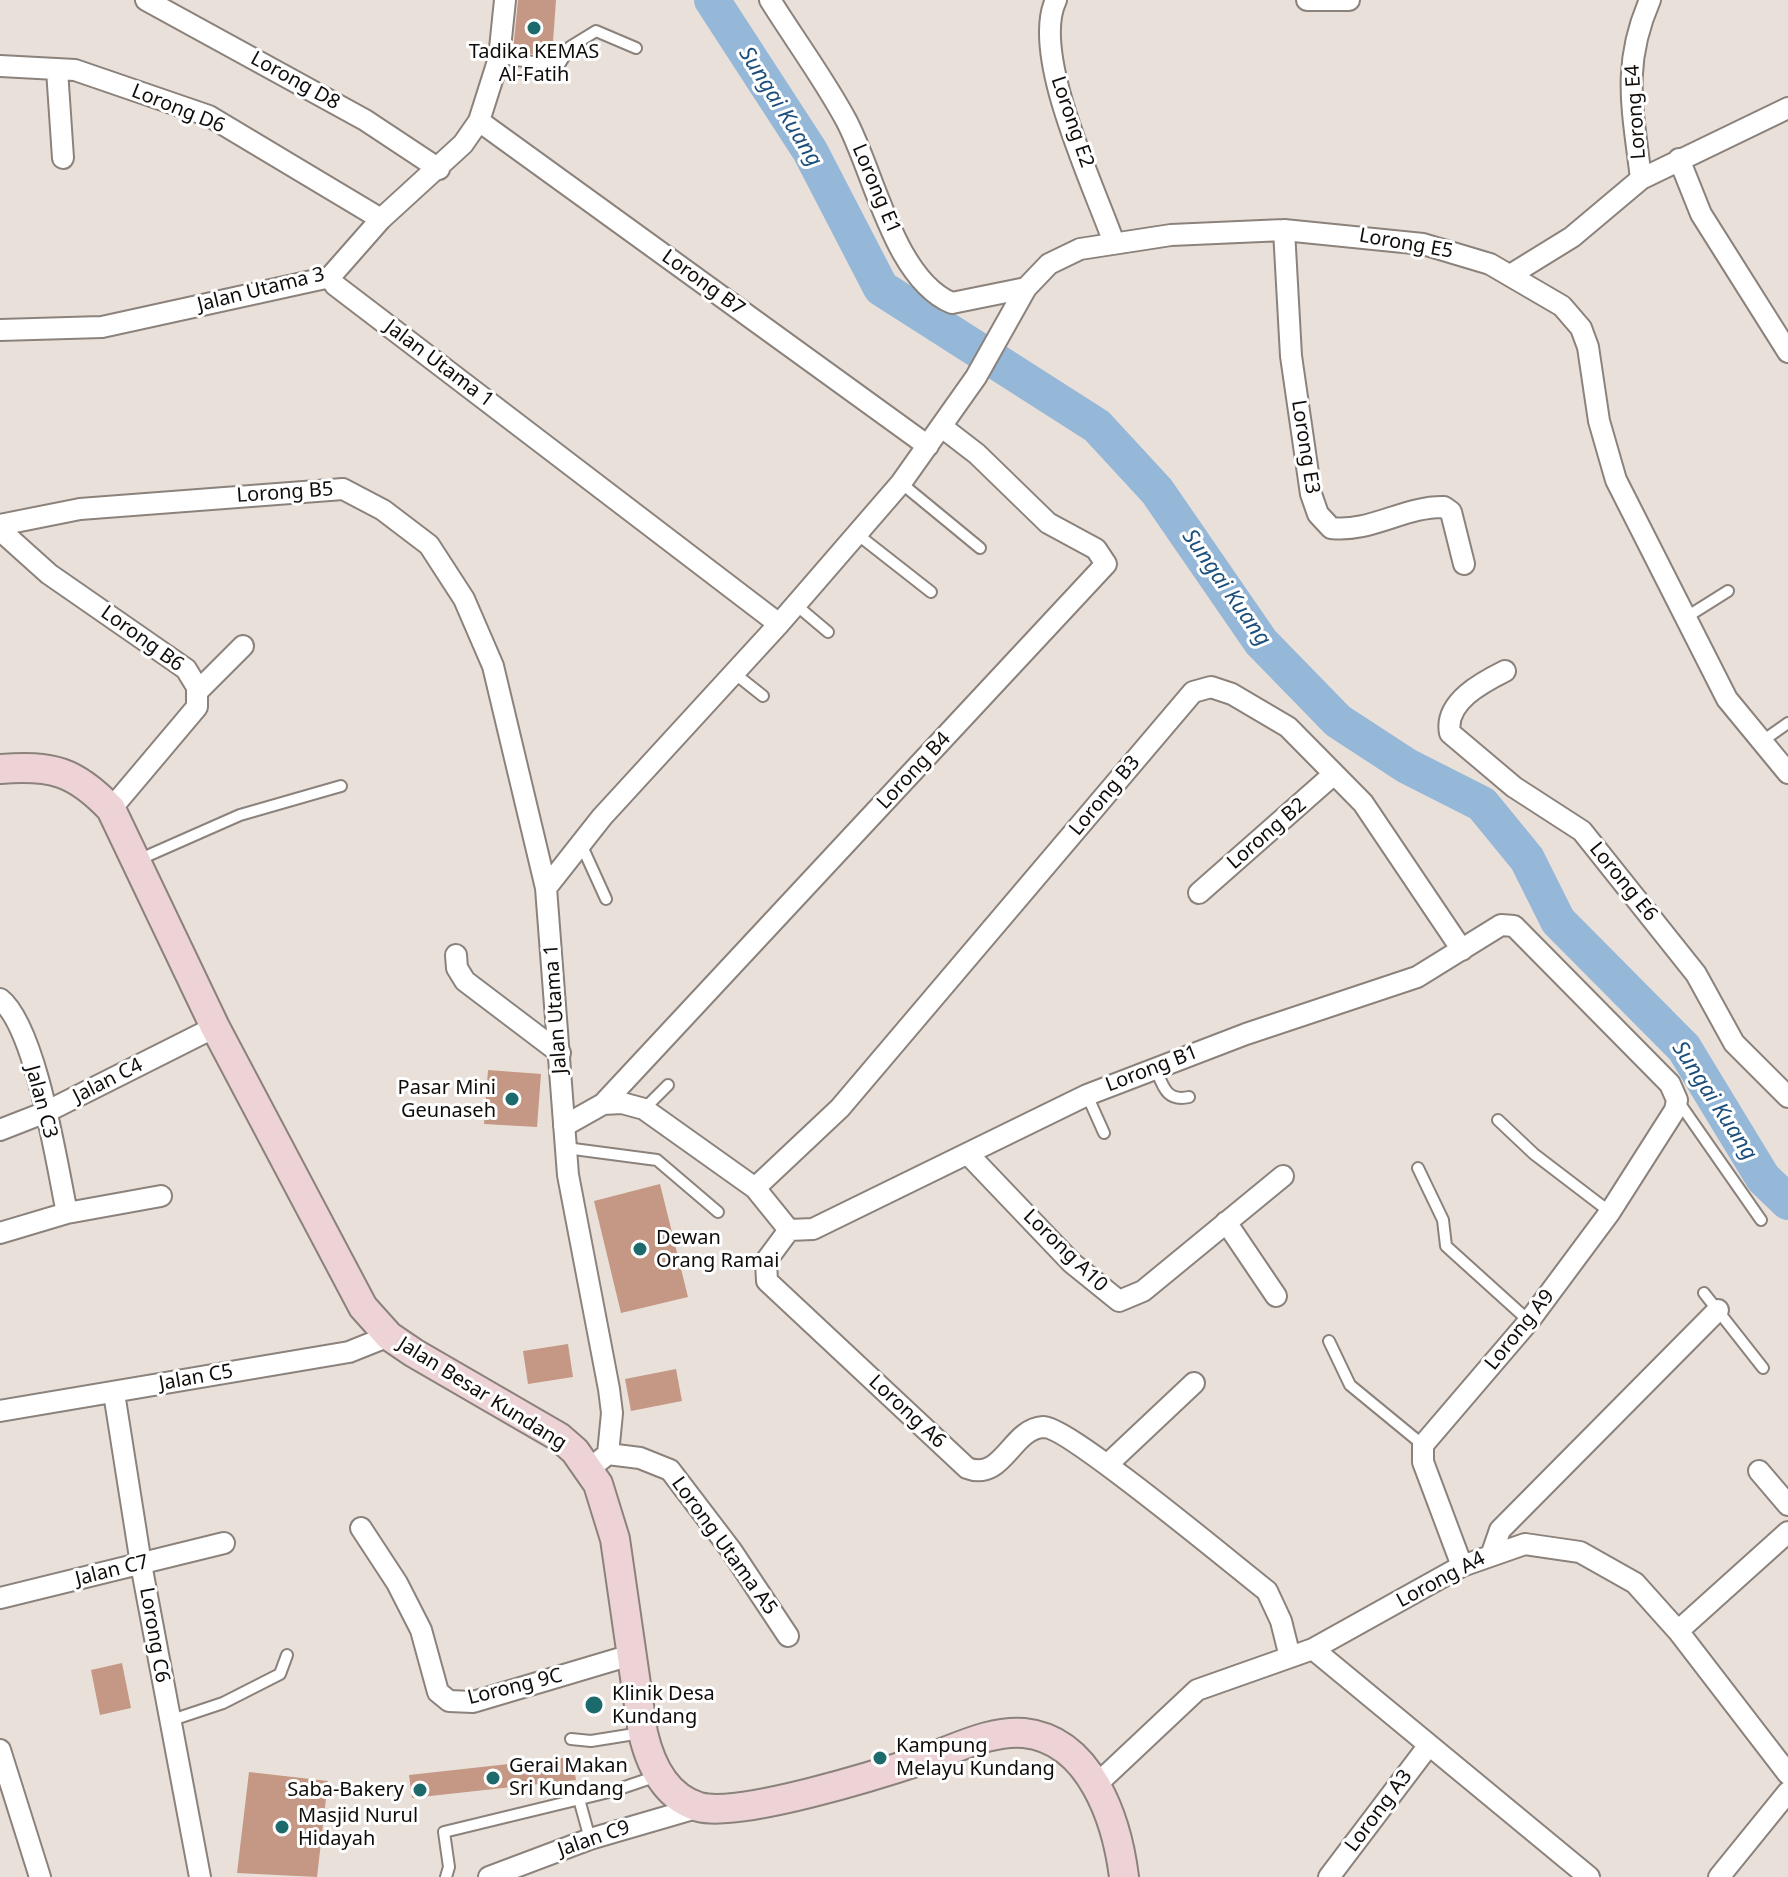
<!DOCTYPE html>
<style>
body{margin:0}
canvas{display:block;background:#eae0da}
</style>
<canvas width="1788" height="1877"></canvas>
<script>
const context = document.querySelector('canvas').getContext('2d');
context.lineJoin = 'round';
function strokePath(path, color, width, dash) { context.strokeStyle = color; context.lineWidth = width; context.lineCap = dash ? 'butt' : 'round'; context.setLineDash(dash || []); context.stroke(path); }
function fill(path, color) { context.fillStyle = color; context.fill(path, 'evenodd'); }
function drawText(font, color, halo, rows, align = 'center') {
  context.font = font + ' "Noto Sans",sans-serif'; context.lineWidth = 6; context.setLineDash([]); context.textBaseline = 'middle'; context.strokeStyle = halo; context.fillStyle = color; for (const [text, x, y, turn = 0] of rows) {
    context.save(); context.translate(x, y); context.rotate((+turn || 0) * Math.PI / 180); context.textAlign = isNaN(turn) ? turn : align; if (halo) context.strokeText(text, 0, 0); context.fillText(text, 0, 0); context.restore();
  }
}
const river = new Path2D(`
 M 712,0 L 810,151 L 881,288 L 1097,426 L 1157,491 L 1261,642 L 1338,721 L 1407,766 L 1482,804 L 1527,859 L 1558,921 L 1684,1048 L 1763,1178 L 1788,1202`);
const building = new Path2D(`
 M 518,0 L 556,0 L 552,56 L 513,52 Z
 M 488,1070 L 541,1074 L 537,1127 L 484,1124 Z
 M 660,1184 L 688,1297 L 621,1313 L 594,1201 Z
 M 568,1344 L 573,1377 L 528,1384 L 523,1351 Z
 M 676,1369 L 682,1401 L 631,1411 L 625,1379 Z
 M 122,1663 L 131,1708 L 100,1715 L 91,1670 Z
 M 572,1757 L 576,1780 L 412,1798 L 409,1775 Z
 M 249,1772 L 328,1781 L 317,1877 L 237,1873 Z`);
const lane = new Path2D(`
 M 499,58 L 559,65 L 570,47 L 596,31 L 636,48
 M 901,483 L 980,548
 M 857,534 L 931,592
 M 796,605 L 828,632
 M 1685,618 L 1728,591
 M 734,673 L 763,696
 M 1761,742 L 1788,723
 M 581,844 L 606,899
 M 138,860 L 240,815 L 341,786
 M 1155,1067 C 1163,1086 1166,1102 1189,1097
 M 1087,1095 L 1104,1133
 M 1678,1101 L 1761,1220
 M 644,1109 L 668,1085
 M 1498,1120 L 1534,1154 L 1610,1212
 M 566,1148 L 657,1160 L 718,1212
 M 1418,1168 L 1443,1220 L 1446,1246 L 1529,1321
 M 1704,1293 L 1763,1368
 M 1329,1341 L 1350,1385 L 1423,1445
 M 169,1721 L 223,1703 L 280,1674 L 287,1655
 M 571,1739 L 591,1741 L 641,1733
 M 579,1799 L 590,1839
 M 446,1877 L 449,1867 L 444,1832 L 613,1791 L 657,1776`);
const street = new Path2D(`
 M 146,0 L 365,120 L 439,169
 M 770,0 C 795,40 824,79 846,120 C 874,172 894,279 952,303 L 1026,288
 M 1056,0 C 1030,54 1094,186 1114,243
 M 1307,0 L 1349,0
 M 0,66 L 75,70 L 209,116 L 381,219
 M 57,70 L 63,158
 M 479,121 L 928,446
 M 1679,159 L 1701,214 L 1788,352
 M 1641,179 C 1633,110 1621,66 1650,0
 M 1284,230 L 1291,356 L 1311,494 L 1318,514 L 1331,528 C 1370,533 1405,506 1444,507 L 1451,512 L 1464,564
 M 1512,274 L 1572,237 L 1641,179 L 1788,108
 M 330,277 L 335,285 L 779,624
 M 0,330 L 102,327 L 330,277 L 381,219 L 463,144 L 479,121 L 499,58 L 505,0
 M 0,525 L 80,509 L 343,489 L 383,510 L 429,545 L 464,599 L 493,666 L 546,888
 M 0,530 L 49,574 L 186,669 L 197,687 L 197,707 L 111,809
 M 1505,671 C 1483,682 1444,702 1450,733 L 1514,787 L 1582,831 L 1696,974 L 1734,1043 L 1788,1097
 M 197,692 L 243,646
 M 1199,893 L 1334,774
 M 456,955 L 457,968 L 465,981 L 560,1053
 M 0,999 C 36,1027 57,1165 67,1213
 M 603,1104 L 622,1103 L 644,1109 L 755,1188 L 789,1230 L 813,1229 L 1087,1095 L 1246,1034 L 1417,977 L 1501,925 L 1514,926 L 1670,1084 L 1677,1100 L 1675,1110 L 1610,1212 L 1529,1321 L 1423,1445 L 1423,1462 L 1462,1566
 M 564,1126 L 603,1104 L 1106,564 L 1096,549 L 1048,523 L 977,454 L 942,427
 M 0,1130 L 46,1112 L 215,1027
 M 968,1154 L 1072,1263 L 1119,1301 L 1143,1291 L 1283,1176
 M 755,1188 L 840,1108 L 1193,692 L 1211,687 L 1232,694 L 1288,727 L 1363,803 L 1462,950
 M 1226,1222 L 1276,1296
 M 789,1230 L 766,1261 L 767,1281 L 967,1468 C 1003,1482 1011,1429 1043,1427 C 1068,1426 1236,1567 1267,1591 L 1281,1621 L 1290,1657
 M 0,1233 L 67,1213 L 161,1196
 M 114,1393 L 141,1564 L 200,1877
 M 0,1411 L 349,1352 L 389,1336
 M 608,1454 L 640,1458 L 670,1470 L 731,1550 L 788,1636
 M 1108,1464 L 1194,1383
 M 589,1469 L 608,1454 L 612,1413 L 609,1389 L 568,1175 L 546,888 L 602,817 L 779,624 L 901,483 L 976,377 L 1026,288 L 1049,264 L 1080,249 L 1171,235 L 1284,230 L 1423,244 L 1490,264 L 1562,306 L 1581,328 L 1588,347 L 1599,421 L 1616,480 L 1727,699 L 1788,773
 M 1759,1471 L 1788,1505
 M 361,1528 L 397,1583 L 421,1630 L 438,1692 L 449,1701 L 473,1702 L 631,1655
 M 1492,1553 L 1500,1530 L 1718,1310
 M 0,1598 L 224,1543
 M 1678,1631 L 1788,1532
 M 1313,1649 L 1589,1877
 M 0,1750 L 40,1877
 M 1096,1785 L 1197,1690 L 1313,1649 L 1462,1566 L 1525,1544 L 1580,1552 L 1635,1583 L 1678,1631 L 1788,1774
 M 489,1877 L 590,1839 L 700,1807
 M 1329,1877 L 1429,1745
 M 1719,1877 L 1788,1792`);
const secondary = new Path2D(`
 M 0,769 C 52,765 75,771 111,809 L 215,1027 L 363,1307 L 389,1336 L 414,1353 L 559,1437 L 575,1451 L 598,1484 L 615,1539 L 643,1733 C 650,1763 665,1797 699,1807 C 740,1818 880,1774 925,1759 C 956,1749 990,1730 1024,1733 C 1091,1740 1117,1821 1124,1877`);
const markers = [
 [534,28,8,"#1d6a6d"],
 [512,1099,8,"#1d6a6d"],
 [640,1249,8,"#1d6a6d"],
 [594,1705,10,"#1d6a6d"],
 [880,1758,8,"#1d6a6d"],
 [493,1778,8,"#1d6a6d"],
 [420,1790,8,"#1d6a6d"],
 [282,1827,8,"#1d6a6d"]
];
const poiNames = [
 ["Tadika KEMAS",534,52,"center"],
 ["Al-Fatih",534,75,"center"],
 ["Pasar Mini",496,1088,"right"],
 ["Geunaseh",496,1111,"right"],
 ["Dewan",656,1238],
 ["Orang Ramai",656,1261],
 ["Klinik Desa",612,1694],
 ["Kundang",612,1717],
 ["Kampung",896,1746],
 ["Melayu Kundang",896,1769],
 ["Gerai Makan",509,1766],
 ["Sri Kundang",509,1789],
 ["Saba-Bakery",404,1790,"right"],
 ["Masjid Nurul",298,1816],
 ["Hidayah",298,1839]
];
const streetNames = [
 ["Lorong D8",295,81,29],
 ["Lorong D6",178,109,22],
 ["Lorong E4",1636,112,-94],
 ["Lorong E2",1072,122,71],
 ["Lorong E1",876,189,67],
 ["Lorong E5",1406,244,10],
 ["Lorong B7",703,283,36],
 ["Jalan Utama 3",261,290,-14],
 ["Jalan Utama 1",439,364,37],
 ["Lorong E3",1305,447,81],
 ["Lorong B5",285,493,-4],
 ["Lorong B6",142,639,36],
 ["Lorong B4",914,771,-47],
 ["Lorong B3",1105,796,-50],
 ["Lorong B2",1267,834,-41],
 ["Lorong E6",1623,882,51],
 ["Jalan Utama 1",556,1009,-94],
 ["Lorong B1",1152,1069,-21],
 ["Jalan C4",108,1081,-27],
 ["Jalan C3",41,1102,75],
 ["Lorong A10",1065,1251,44],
 ["Lorong A9",1520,1330,-51],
 ["Jalan C5",196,1378,-10],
 ["Jalan Besar Kundang",482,1394,32],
 ["Lorong A6",907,1412,43],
 ["Lorong Utama A5",724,1546,54],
 ["Jalan C7",112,1571,-14],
 ["Lorong A4",1441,1580,-28],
 ["Lorong C6",154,1635,80],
 ["Lorong 9C",515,1687,-14],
 ["Lorong A3",1379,1811,-53],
 ["Jalan C9",594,1839,-19]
];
const waterNames = [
 ["Sungai Kuang",780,107,58],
 ["Sungai Kuang",1226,588,55],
 ["Sungai Kuang",1714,1101,57]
];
strokePath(river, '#95b7d8', 36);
fill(building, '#c49884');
strokePath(lane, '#8b827c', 14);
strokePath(street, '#8b827c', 24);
strokePath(secondary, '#8b827c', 32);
strokePath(lane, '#fff', 10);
strokePath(street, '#fff', 20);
strokePath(secondary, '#eed3d6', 28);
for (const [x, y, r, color] of markers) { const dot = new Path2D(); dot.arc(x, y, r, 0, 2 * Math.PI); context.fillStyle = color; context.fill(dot); strokePath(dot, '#fff', 3); }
drawText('20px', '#0f0c0a', '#fff', poiNames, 'left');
drawText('20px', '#0f0c0a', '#fff', streetNames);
drawText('italic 22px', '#1c4f7b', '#fff', waterNames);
</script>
